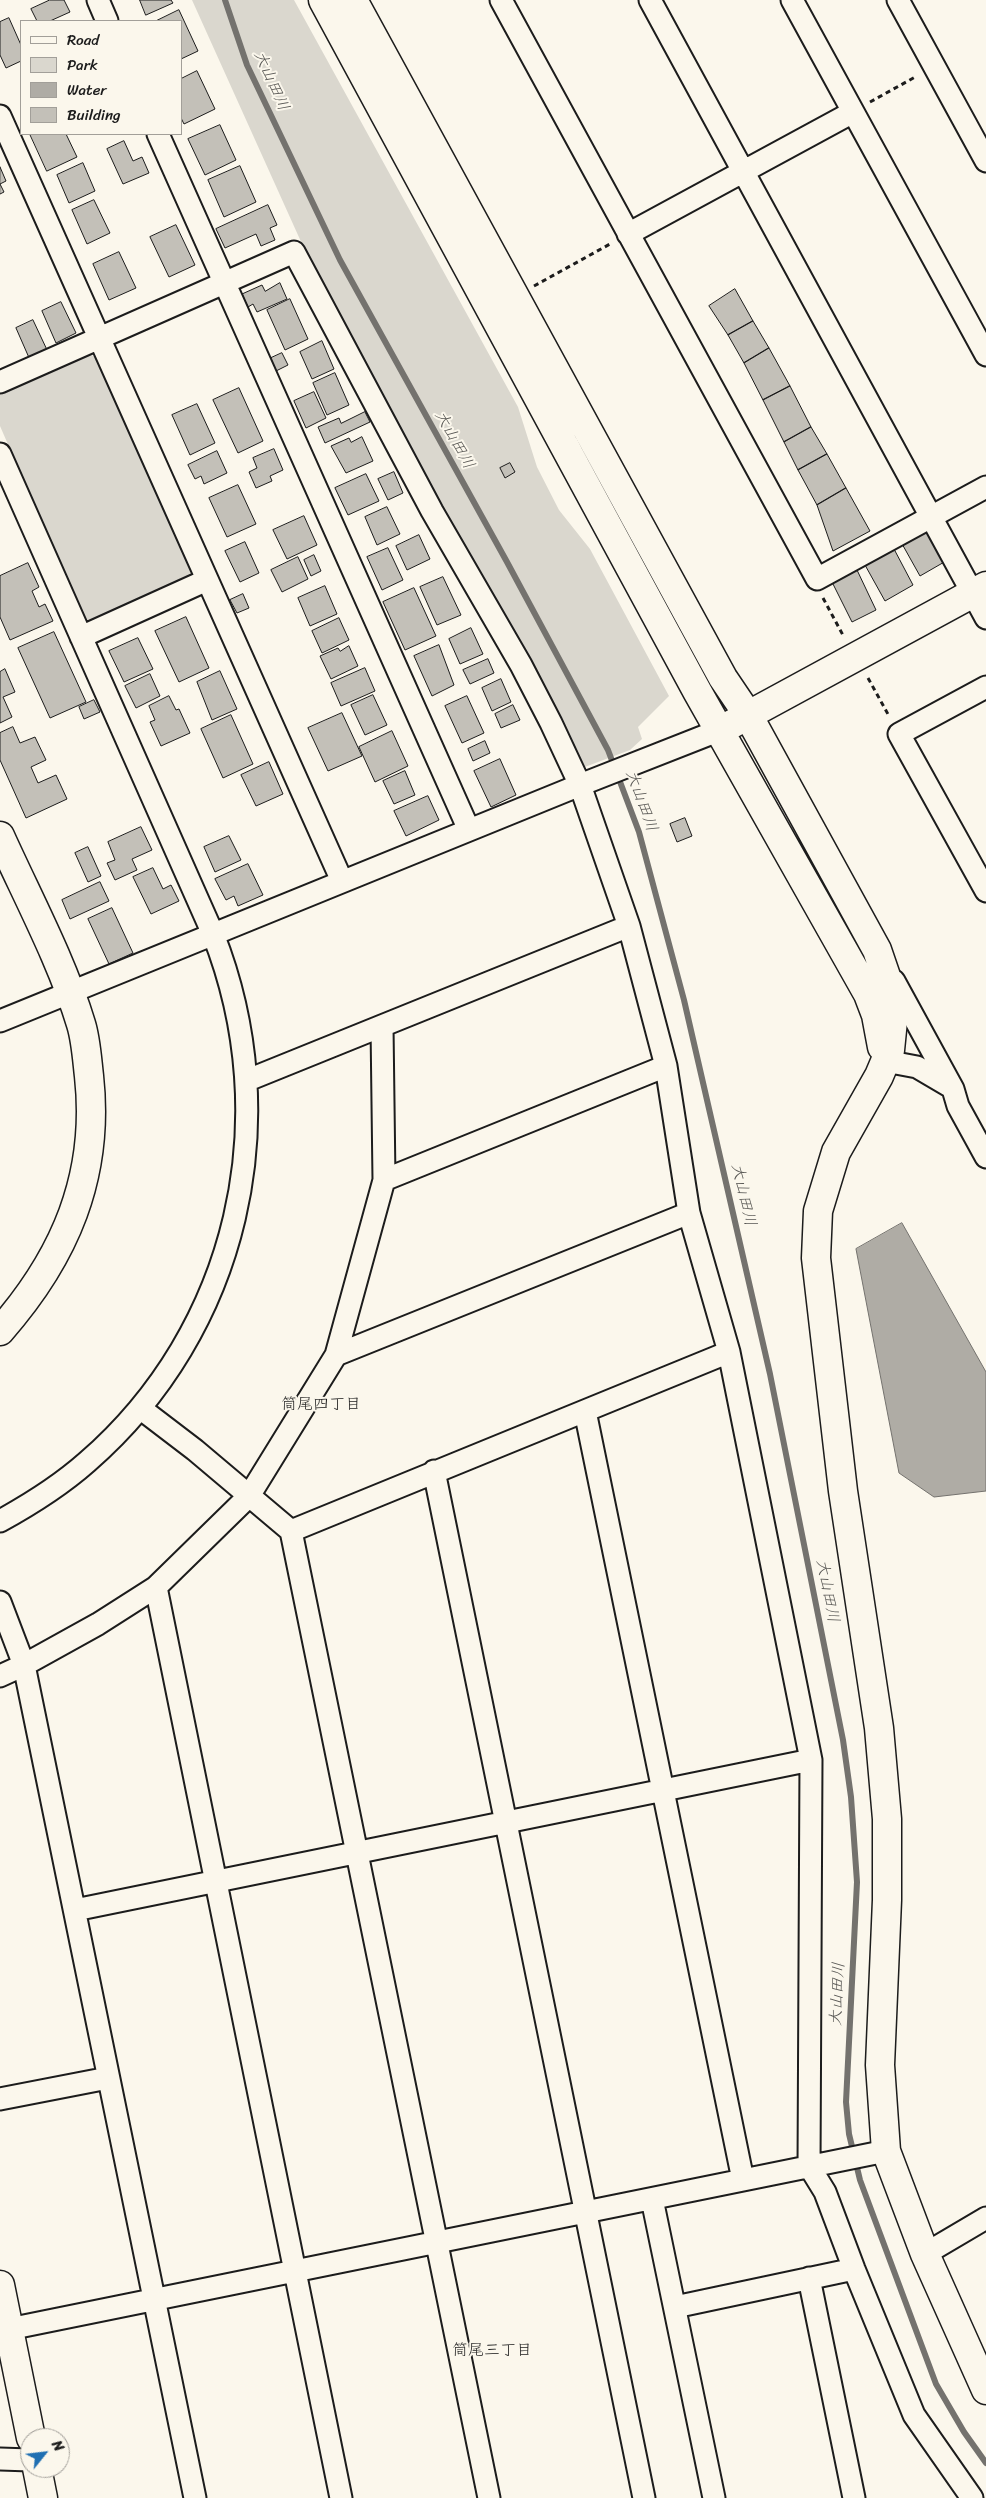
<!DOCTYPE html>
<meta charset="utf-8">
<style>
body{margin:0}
#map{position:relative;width:986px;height:2498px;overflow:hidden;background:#fbf7ec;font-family:Sriracha,sans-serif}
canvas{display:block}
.legend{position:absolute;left:20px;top:20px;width:162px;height:115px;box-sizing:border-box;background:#fbf7ec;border:1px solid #a29f99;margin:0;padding:6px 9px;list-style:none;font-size:15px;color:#1c1c1c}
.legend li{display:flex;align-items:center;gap:10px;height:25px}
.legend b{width:25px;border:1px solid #a29f99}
.north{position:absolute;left:20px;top:2428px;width:50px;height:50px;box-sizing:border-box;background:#fbf7ec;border:1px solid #a29f99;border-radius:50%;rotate:61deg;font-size:14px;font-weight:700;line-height:20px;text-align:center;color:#1c1c1c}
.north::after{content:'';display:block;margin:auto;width:18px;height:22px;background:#1f6fb2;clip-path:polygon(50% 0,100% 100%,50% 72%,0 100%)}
</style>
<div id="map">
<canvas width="986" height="2498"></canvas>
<ul class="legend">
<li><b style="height:6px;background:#fbf7ec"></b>Road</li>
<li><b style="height:14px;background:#dad7ce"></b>Park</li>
<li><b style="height:14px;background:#afaca5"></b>Water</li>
<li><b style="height:14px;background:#c3c0b8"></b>Building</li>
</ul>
<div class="north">N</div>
</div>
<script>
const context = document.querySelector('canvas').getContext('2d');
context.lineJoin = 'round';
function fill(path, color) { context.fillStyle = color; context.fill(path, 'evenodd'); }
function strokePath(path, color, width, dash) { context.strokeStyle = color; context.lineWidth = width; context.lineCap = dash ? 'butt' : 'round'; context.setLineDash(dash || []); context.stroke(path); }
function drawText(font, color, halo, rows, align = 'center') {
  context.font = font + ' Sriracha,"Klee One",sans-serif'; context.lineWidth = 4; context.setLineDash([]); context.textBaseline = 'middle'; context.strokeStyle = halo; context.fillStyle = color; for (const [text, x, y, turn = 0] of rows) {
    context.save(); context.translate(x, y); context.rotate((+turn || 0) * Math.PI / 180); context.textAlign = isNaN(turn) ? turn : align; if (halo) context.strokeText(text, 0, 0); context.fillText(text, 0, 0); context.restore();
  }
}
const green = new Path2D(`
 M 192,0 L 294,0 L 518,407 L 537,467 L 559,510 L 590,549 L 669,696 L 638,727 L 642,739 L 630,750 L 582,768 L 316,275 Z
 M 89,355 L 98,357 L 191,570 L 189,579 L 96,621 L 84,619 L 0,426 L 0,392 Z`);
const water = new Path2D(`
 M 902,1223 L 986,1372 L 986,1491 L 934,1497 L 899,1473 L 856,1249 Z`);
const stream = new Path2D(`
 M 225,0 L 247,65 L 340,260 L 507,562 L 608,750 L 639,832 L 684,1000 L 770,1374 L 843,1740 L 851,1797 L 857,1882 L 846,2102 L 849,2134 L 860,2180 L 936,2384 L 964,2432 L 986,2463`);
const building = new Path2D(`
 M 50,0 L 64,0 L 70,12 L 50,21 L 37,21 L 31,9 Z
 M 140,0 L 171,0 L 173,3 L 146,15 Z
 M 179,10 L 198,51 L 181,59 L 181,21 L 156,21 Z
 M 9,18 L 21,45 L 21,61 L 6,68 L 0,55 L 0,22 Z
 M 197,71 L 215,109 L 184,124 L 181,118 L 181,79 Z
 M 220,125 L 236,160 L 205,175 L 188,139 Z
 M 30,134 L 66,134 L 77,157 L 47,171 Z
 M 124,141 L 133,161 L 142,157 L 149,173 L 123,184 L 107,149 Z
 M 83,163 L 95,191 L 69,203 L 57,175 Z
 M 240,166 L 256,202 L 224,217 L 208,180 Z
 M 0,167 L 6,181 L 0,184 L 4,192 L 0,194 Z
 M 94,200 L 110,233 L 87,244 L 72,210 Z
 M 268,205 L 277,225 L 270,228 L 275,240 L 261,246 L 256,234 L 225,248 L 216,229 Z
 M 176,225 L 195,265 L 169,277 L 150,237 Z
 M 119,252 L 136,288 L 109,300 L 93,264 Z
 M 280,283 L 287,299 L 257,312 L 253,304 L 248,307 L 242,294 L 262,285 L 265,291 Z
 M 735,289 L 753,321 L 728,335 L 709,306 Z
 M 290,299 L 308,339 L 285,350 L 267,310 Z
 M 61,302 L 76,333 L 56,343 L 42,311 Z
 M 33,320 L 48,352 L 30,360 L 16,328 Z
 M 753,321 L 769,348 L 744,363 L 728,335 Z
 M 322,341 L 334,369 L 312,379 L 300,352 Z
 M 769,348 L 790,386 L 763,400 L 744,363 Z
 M 282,353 L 288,365 L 274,372 L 269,359 Z
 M 335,373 L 349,405 L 327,415 L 313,383 Z
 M 790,386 L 811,427 L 784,442 L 763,400 Z
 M 239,388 L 263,441 L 238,453 L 213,400 Z
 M 314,392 L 326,418 L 306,428 L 294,401 Z
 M 197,404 L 215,443 L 190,455 L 172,415 Z
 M 365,412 L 370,422 L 325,443 L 318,427 L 339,418 L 341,423 Z
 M 811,427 L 827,454 L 798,470 L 784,442 Z
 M 362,437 L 373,461 L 346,473 L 331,446 L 349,438 L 351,442 Z
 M 274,449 L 283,470 L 270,476 L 272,481 L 256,488 L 249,472 L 257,468 L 253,458 Z
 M 217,451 L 227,473 L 204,484 L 201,476 L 195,479 L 188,465 Z
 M 827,454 L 846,488 L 817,505 L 798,470 Z
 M 510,463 L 515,472 L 505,478 L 500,468 Z
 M 394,472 L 403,493 L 388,500 L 378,479 Z
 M 366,474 L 379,501 L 348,515 L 335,488 Z
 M 238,485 L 256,524 L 227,537 L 209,498 Z
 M 846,488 L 870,531 L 833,551 L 817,505 Z
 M 387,507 L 400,534 L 377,545 L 365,517 Z
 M 304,516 L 317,545 L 287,559 L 273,530 Z
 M 928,527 L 946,561 L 920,576 L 901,542 Z
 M 419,535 L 430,559 L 407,570 L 396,546 Z
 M 245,542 L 259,573 L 240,582 L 225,551 Z
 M 388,548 L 403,580 L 382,590 L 367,557 Z
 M 894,549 L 913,585 L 885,601 L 865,565 Z
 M 314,555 L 321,571 L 311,576 L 304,560 Z
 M 298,557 L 308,579 L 282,592 L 271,570 Z
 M 28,563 L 39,587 L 32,591 L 39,607 L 45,604 L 53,621 L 10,640 L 0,617 L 0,576 Z
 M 857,570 L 876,610 L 852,622 L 832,582 Z
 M 443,577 L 461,615 L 437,625 L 420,587 Z
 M 325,586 L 337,614 L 310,626 L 298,598 Z
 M 414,588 L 436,636 L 405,650 L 383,602 Z
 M 243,594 L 249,608 L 237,613 L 230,600 Z
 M 186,617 L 209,668 L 179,682 L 155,631 Z
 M 339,618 L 349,640 L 322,653 L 312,631 Z
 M 471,628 L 483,654 L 460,664 L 449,639 Z
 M 54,632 L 86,702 L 50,718 L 18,648 Z
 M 138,638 L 153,669 L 124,682 L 109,651 Z
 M 439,645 L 454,685 L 432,696 L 414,656 Z
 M 349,646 L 358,666 L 331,679 L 320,656 L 338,648 L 340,651 Z
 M 488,659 L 494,673 L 470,684 L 463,670 Z
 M 365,668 L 375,691 L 341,706 L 331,683 Z
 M 5,669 L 15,692 L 3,697 L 12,717 L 0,723 L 0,672 Z
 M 220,671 L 237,709 L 212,720 L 197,682 Z
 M 150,674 L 160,696 L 136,708 L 125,686 Z
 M 501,679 L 511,702 L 492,711 L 482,688 Z
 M 373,695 L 387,725 L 365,735 L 351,705 Z
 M 169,696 L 176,710 L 179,709 L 190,733 L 161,746 L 150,722 L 155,720 L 149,706 Z
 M 467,696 L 484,733 L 462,743 L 445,706 Z
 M 94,700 L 100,712 L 84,719 L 79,707 Z
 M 513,705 L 520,720 L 501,728 L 495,714 Z
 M 342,713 L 362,756 L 328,771 L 308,728 Z
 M 231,715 L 253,764 L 223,778 L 201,729 Z
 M 13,727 L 20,743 L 35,737 L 46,760 L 31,767 L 38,783 L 56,775 L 67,799 L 26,818 L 0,760 L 0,733 Z
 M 392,731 L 408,766 L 375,782 L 359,747 Z
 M 485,741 L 490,753 L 473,761 L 468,749 Z
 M 500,759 L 516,795 L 491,807 L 474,771 Z
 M 269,762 L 283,794 L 256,806 L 241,775 Z
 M 405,771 L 415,795 L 394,804 L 383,781 Z
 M 428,796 L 439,820 L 406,836 L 394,811 Z
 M 685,818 L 692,836 L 677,842 L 670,824 Z
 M 141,827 L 152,850 L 132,859 L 137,870 L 115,880 L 107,863 L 115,860 L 108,842 Z
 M 229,836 L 241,860 L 215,872 L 204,847 Z
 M 88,847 L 101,876 L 88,882 L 75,853 Z
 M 248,864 L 263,895 L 238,906 L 234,896 L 226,900 L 215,879 Z
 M 153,868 L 163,889 L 171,885 L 179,901 L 151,914 L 133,877 Z
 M 100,882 L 109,901 L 70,919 L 62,900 Z
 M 112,908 L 133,953 L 109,964 L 88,919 Z`);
const path = new Path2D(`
 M 870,102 L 917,76
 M 534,286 L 610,244
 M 823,598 L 844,637
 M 868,678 L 889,716`);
const street = new Path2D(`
 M 98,0 L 107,21
 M 501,0 L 817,579 L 986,487
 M 650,0 L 986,618
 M 792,0 L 986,355
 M 898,0 L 986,161
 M 0,116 L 342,881
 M 158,134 L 469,830
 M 628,234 L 853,112
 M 0,382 L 294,252 L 432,511 L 521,665 L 551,723 L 580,785 L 629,926 L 666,1066 L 689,1213 L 729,1352 L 811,1760 L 809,2166 L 825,2192 L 854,2269 L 914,2415 L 972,2498
 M 0,454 L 213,934 C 286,1119 239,1330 87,1462 C 61,1485 31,1504 0,1521
 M 81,637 L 207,580
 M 986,687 L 899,734 L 986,891
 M 894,981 L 953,1089 L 958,1106 L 986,1157
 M 0,1021 L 580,785 L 720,730
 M 885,1061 L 917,1067 L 951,1087
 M 248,1080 L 629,926
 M 384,1180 L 666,1066
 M 336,1355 L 689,1213
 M 140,1408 L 195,1450 L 291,1531 L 729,1352
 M 585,1411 L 743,2180
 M 434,1471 L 644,2498
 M 291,1531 L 489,2498
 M 156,1587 L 341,2498
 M 0,1602 L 24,1665 L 195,2498
 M 0,1676 L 24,1665 L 98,1624 L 156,1587 L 249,1496 L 336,1355 L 384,1180 L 382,1026
 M 75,1910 L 811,1760
 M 0,2099 L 108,2078
 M 652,2199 L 714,2498
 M 925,2254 L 986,2218
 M 809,2278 L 854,2498
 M 675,2307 L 854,2269
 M 9,2329 L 886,2151
 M 0,2459 L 30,2460`);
const secondary = new Path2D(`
 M 323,0 L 697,691 L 868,994 L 876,1015 L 882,1047
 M 353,0 L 723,678 L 748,715 L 877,950 L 889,985 L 894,1010 L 890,1050 L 879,1076 L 836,1152 L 818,1211 L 816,1258 L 843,1491 L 879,1728 L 887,1819 L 887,1900 L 880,2065 L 886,2151 L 925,2254 L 986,2390
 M 732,724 L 986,586
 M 0,836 C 27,896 62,961 81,1024 C 86,1040 87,1059 89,1076 C 100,1176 65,1257 0,1331
 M 0,2285 L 31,2438
 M 37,2468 L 43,2498`);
const waterNames = [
 ["大山田川",271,81,66],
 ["大山田川",454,440,61],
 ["大山田川",641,801,70],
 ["大山田川",743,1195,77],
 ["大山田川",827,1591,79],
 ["大山田川",838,1994,-87]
];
const neighbourhoodNames = [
 ["筒尾四丁目",321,1405],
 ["筒尾三丁目",492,2351]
];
fill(green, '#dad7ce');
fill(water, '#afaca5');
strokePath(water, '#74726e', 1);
strokePath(stream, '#74726e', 6);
fill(building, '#c3c0b8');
strokePath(building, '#1c1c1c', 1);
strokePath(street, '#1c1c1c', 25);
strokePath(secondary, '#1c1c1c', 31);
strokePath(path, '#1c1c1c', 3, [5, 4]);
strokePath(street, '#fbf7ec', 21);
strokePath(secondary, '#fbf7ec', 28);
drawText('italic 16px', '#575653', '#fbf7ec', waterNames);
drawText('16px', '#1c1c1c', '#fbf7ec', neighbourhoodNames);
</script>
